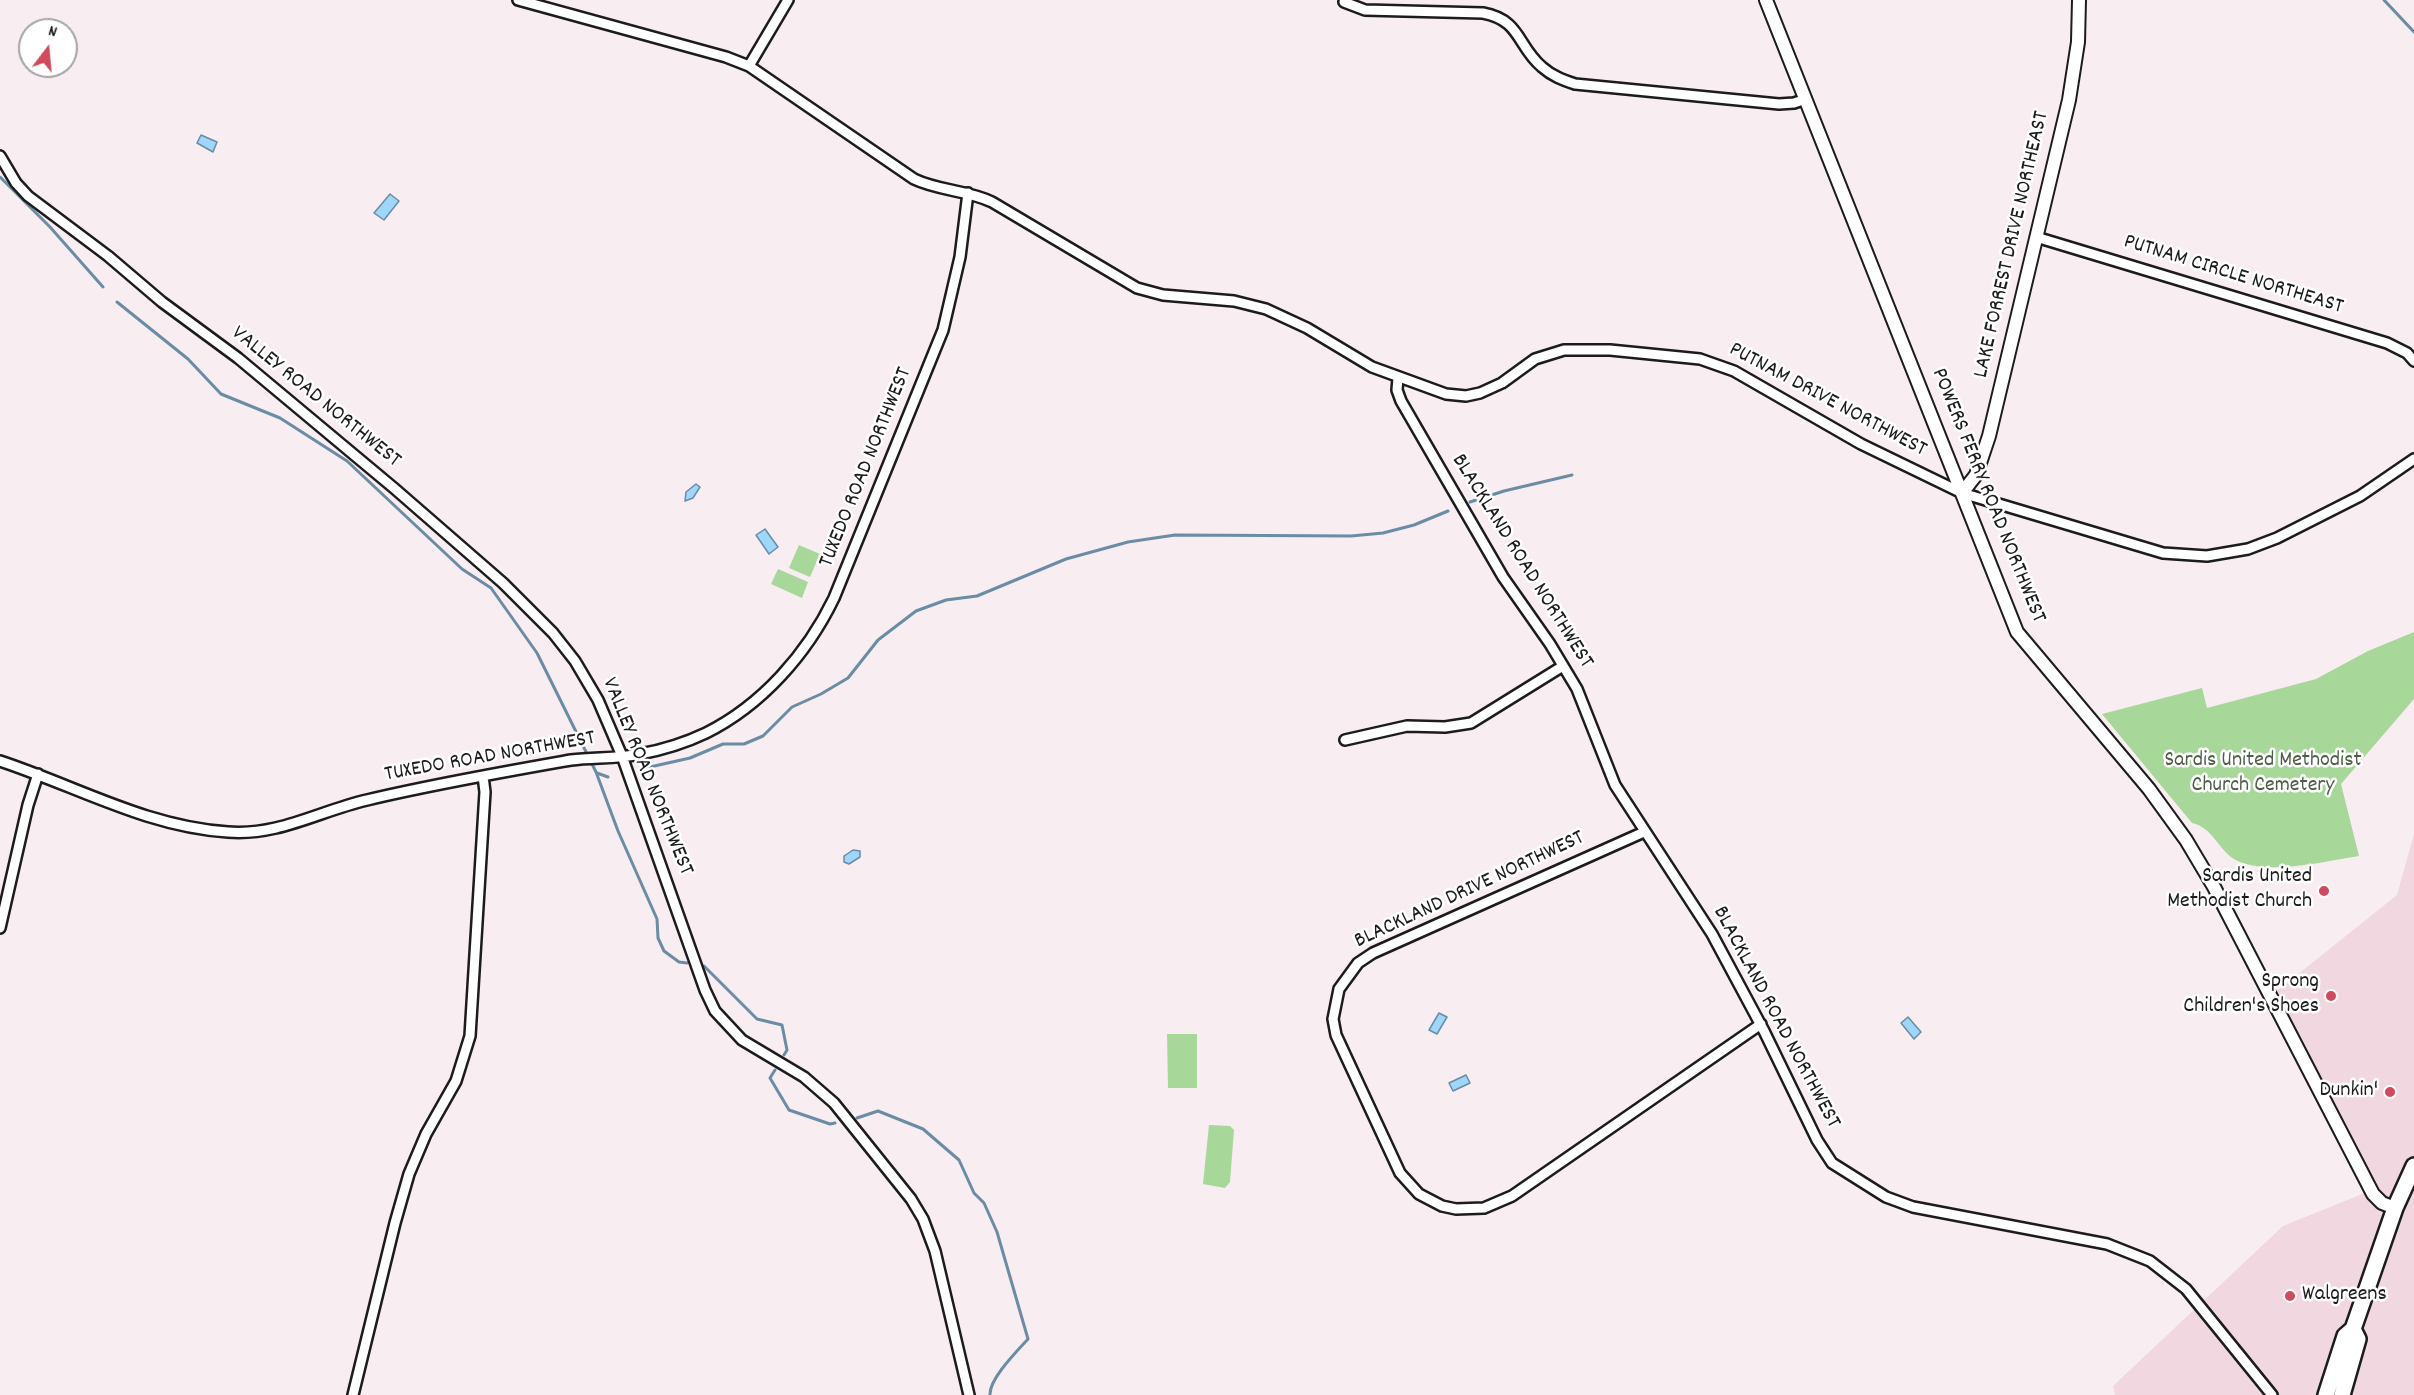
<!DOCTYPE html>
<style>
body{margin:0}
#map{position:relative;width:2414px;height:1395px;overflow:hidden;background:#f8edf1;font-family:Dekko,sans-serif}
canvas{display:block}
.north{position:absolute;left:18px;top:18px;width:60px;height:60px;box-sizing:border-box;background:#fff;border:2px solid #a4a4a4;border-radius:50%;rotate:16deg;font-size:16px;font-weight:700;line-height:24px;text-align:center;color:#1c1c1c}
.north::after{content:'';display:block;margin:auto;width:21px;height:27px;background:#d1495b;clip-path:polygon(50% 0,100% 100%,50% 72%,0 100%)}
</style>
<div id="map">
<canvas width="2414" height="1395"></canvas>
<div class="north">N</div>
</div>
<script>
const context = document.querySelector('canvas').getContext('2d');
context.lineJoin = 'round';
function fill(path, color) { context.fillStyle = color; context.fill(path, 'evenodd'); }
function strokePath(path, color, width, dash) { context.strokeStyle = color; context.lineWidth = width; context.lineCap = dash ? 'butt' : 'round'; context.setLineDash(dash || []); context.stroke(path); }
function drawText(font, color, halo, rows, align = 'center') {
  context.font = font + ' Dekko,sans-serif'; context.lineWidth = 5; context.setLineDash([]); context.textBaseline = 'middle'; context.strokeStyle = halo; context.fillStyle = color; for (const [text, x, y, turn = 0] of rows) {
    context.save(); context.translate(x, y); context.rotate((+turn || 0) * Math.PI / 180); context.textAlign = isNaN(turn) ? turn : align; if (halo) context.strokeText(text, 0, 0); context.fillText(text, 0, 0); context.restore();
  }
}
const built = new Path2D(`
 M 2414,834 L 2414,1395 L 2115,1395 L 2113,1386 L 2283,1226 L 2370,1191 L 2277,991 L 2397,895 Z`);
const green = new Path2D(`
 M 799,545 L 820,554 L 810,577 L 789,568 Z
 M 778,569 L 808,582 L 802,598 L 771,584 Z
 M 2414,632 L 2414,699 L 2341,784 L 2359,856 C 2325,861 2265,877 2234,859 C 2218,849 2212,827 2192,823 L 2102,714 L 2202,688 L 2207,708 L 2316,679 L 2368,651 Z
 M 1167,1034 L 1197,1034 L 1197,1088 L 1168,1088 Z
 M 1209,1125 L 1230,1126 L 1234,1130 L 1230,1182 L 1225,1188 L 1203,1184 Z`);
const water = new Path2D(`
 M 201,135 L 217,142 L 213,152 L 197,143 Z
 M 390,194 L 399,201 L 384,220 L 374,213 Z
 M 696,484 L 700,487 L 693,498 L 685,501 L 686,492 Z
 M 765,529 L 778,547 L 769,554 L 756,535 Z
 M 853,850 L 860,851 L 860,857 L 849,864 L 844,862 L 844,856 Z
 M 1439,1013 L 1447,1017 L 1437,1034 L 1429,1030 Z
 M 1908,1017 L 1921,1032 L 1914,1039 L 1901,1023 Z
 M 1466,1075 L 1470,1083 L 1453,1091 L 1449,1083 Z`);
const stream = new Path2D(`
 M 2384,0 L 2414,32
 M 0,177 L 50,227 L 103,287
 M 117,302 L 188,359 L 221,394 L 280,418 L 347,461 L 462,569 L 491,588 L 537,653 L 596,772 L 618,831 L 657,919 L 658,938 L 664,951 L 679,962 L 687,963
 M 1470,502 L 1504,491 L 1572,475
 M 650,767 L 690,758 L 723,744 L 744,744 L 763,736 L 792,707 L 821,694 L 848,678 L 878,640 L 916,611 L 946,600 L 977,596 L 1066,559 L 1128,542 L 1175,535 L 1351,536 L 1383,533 L 1414,525 L 1448,511
 M 597,773 L 608,777
 M 704,966 L 757,1019 L 782,1025 L 787,1050 L 784,1055
 M 775,1070 L 770,1078 L 789,1110 L 830,1124 L 835,1123
 M 857,1118 L 878,1111 L 923,1129 L 959,1160 L 974,1193 L 984,1203 L 997,1232 L 1028,1339 C 1017,1351 989,1379 990,1395`);
const minor = new Path2D(`
 M 518,0 L 726,57 L 749,66 L 914,179 C 939,191 967,190 992,202 L 1137,288 L 1163,295 L 1234,301 L 1266,309 L 1307,328 L 1372,367 L 1446,394 L 1466,396 L 1480,393 L 1502,383 L 1535,359 L 1564,350 L 1610,350 L 1700,359 L 1734,371 L 1861,444 L 1962,493 L 2163,553 L 2207,556 L 2248,549 L 2277,538 L 2360,496 L 2414,459
 M 1344,2 L 1365,10 L 1483,13 C 1521,20 1517,46 1542,67 C 1552,76 1563,80 1575,84 L 1779,104 L 1794,103 L 1806,99
 M 749,66 L 788,0
 M 0,156 L 16,183 L 28,196 L 108,256 L 162,302 L 238,358 L 395,489 L 503,583 L 553,633 L 575,661 L 598,700 L 622,756 L 705,990 L 715,1011 L 742,1040 L 804,1077 L 834,1103 L 911,1199 L 923,1219 L 935,1251 L 969,1395
 M 2036,237 L 2387,343 L 2407,353 L 2414,361
 M 1398,378 L 1397,390 L 1401,401 L 1503,577 L 1550,644 L 1577,689 L 1615,785 L 1712,934 L 1764,1031 L 1817,1140 L 1832,1163 L 1886,1197 L 1913,1207 L 2107,1244 L 2150,1261 L 2186,1289 L 2272,1395
 M 1345,740 L 1407,726 L 1445,727 L 1471,723 L 1563,666
 M 0,761 C 76,786 147,827 228,832 C 279,836 319,811 367,800 C 434,784 503,772 571,760 C 594,757 617,759 640,754 C 662,750 685,743 706,733 C 762,705 807,654 834,598 L 943,330 L 960,257 L 968,193
 M 1644,832 L 1373,953 L 1358,963 L 1339,989 L 1333,1019 L 1336,1035 L 1400,1173 L 1419,1194 L 1442,1206 L 1456,1209 L 1484,1208 L 1512,1196 L 1761,1024
 M 0,928 L 28,805 L 38,774
 M 353,1395 L 395,1223 L 409,1174 L 426,1134 L 456,1081 L 470,1036 L 485,792 L 483,776`);
const tertiary = new Path2D(`
 M 1766,0 L 2017,632 L 2149,789 L 2186,840 L 2214,887 L 2373,1194 L 2382,1203 L 2395,1208
 M 1962,493 L 1976,475 L 1989,436 L 2069,100 L 2078,42 L 2079,0`);
const primary = new Path2D(`
 M 2326,1395 L 2345,1336 L 2353,1329 L 2395,1208 L 2414,1166
 M 2342,1395 L 2358,1339 L 2353,1329`);
const markers = [
 [2324,891,6,"#d1495b"],
 [2331,996,6,"#d1495b"],
 [2390,1092,6,"#d1495b"],
 [2290,1296,6,"#d1495b"]
];
const streetNames = [
 ["LAKE FORREST DRIVE NORTHEAST",2013,245,-77],
 ["PUTNAM CIRCLE NORTHEAST",2233,276,17],
 ["VALLEY ROAD NORTHWEST",315,398,39],
 ["PUTNAM DRIVE NORTHWEST",1827,401,28],
 ["TUXEDO ROAD NORTHWEST",867,468,-68],
 ["POWERS FERRY ROAD NORTHWEST",1987,496,68],
 ["BLACKLAND ROAD NORTHWEST",1521,562,58],
 ["TUXEDO ROAD NORTHWEST",490,758,-10],
 ["VALLEY ROAD NORTHWEST",646,777,68],
 ["BLACKLAND DRIVE NORTHWEST",1470,891,-25],
 ["BLACKLAND ROAD NORTHWEST",1775,1018,62]
];
const parkNames = [
 ["Sardis United Methodist",2263,762],
 ["Church Cemetery",2263,787]
];
const poiNames = [
 ["Sardis United",2312,878],
 ["Methodist Church",2312,903],
 ["Sprong",2319,983],
 ["Children's Shoes",2319,1008],
 ["Dunkin'",2378,1092],
 ["Walgreens",2302,1296,"left"]
];
fill(built, '#f0d7e0');
fill(green, '#a7d899');
fill(water, '#9ed6fe');
strokePath(water, '#6a8ca4', 1.5);
strokePath(stream, '#6a8ca4', 3);
strokePath(minor, '#1c1c1c', 14);
strokePath(tertiary, '#1c1c1c', 16);
strokePath(primary, '#1c1c1c', 20);
strokePath(minor, '#fff', 9);
strokePath(tertiary, '#fff', 12);
strokePath(primary, '#fff', 15);
for (const [x, y, r, color] of markers) { const dot = new Path2D(); dot.arc(x, y, r, 0, 2 * Math.PI); context.fillStyle = color; context.fill(dot); strokePath(dot, '#fff', 2); }
drawText('22px', '#1c1c1c', '#fff', streetNames);
drawText('22px', '#4d5e48', '#fff', parkNames);
drawText('22px', '#1c1c1c', '#fff', poiNames, 'right');
</script>
